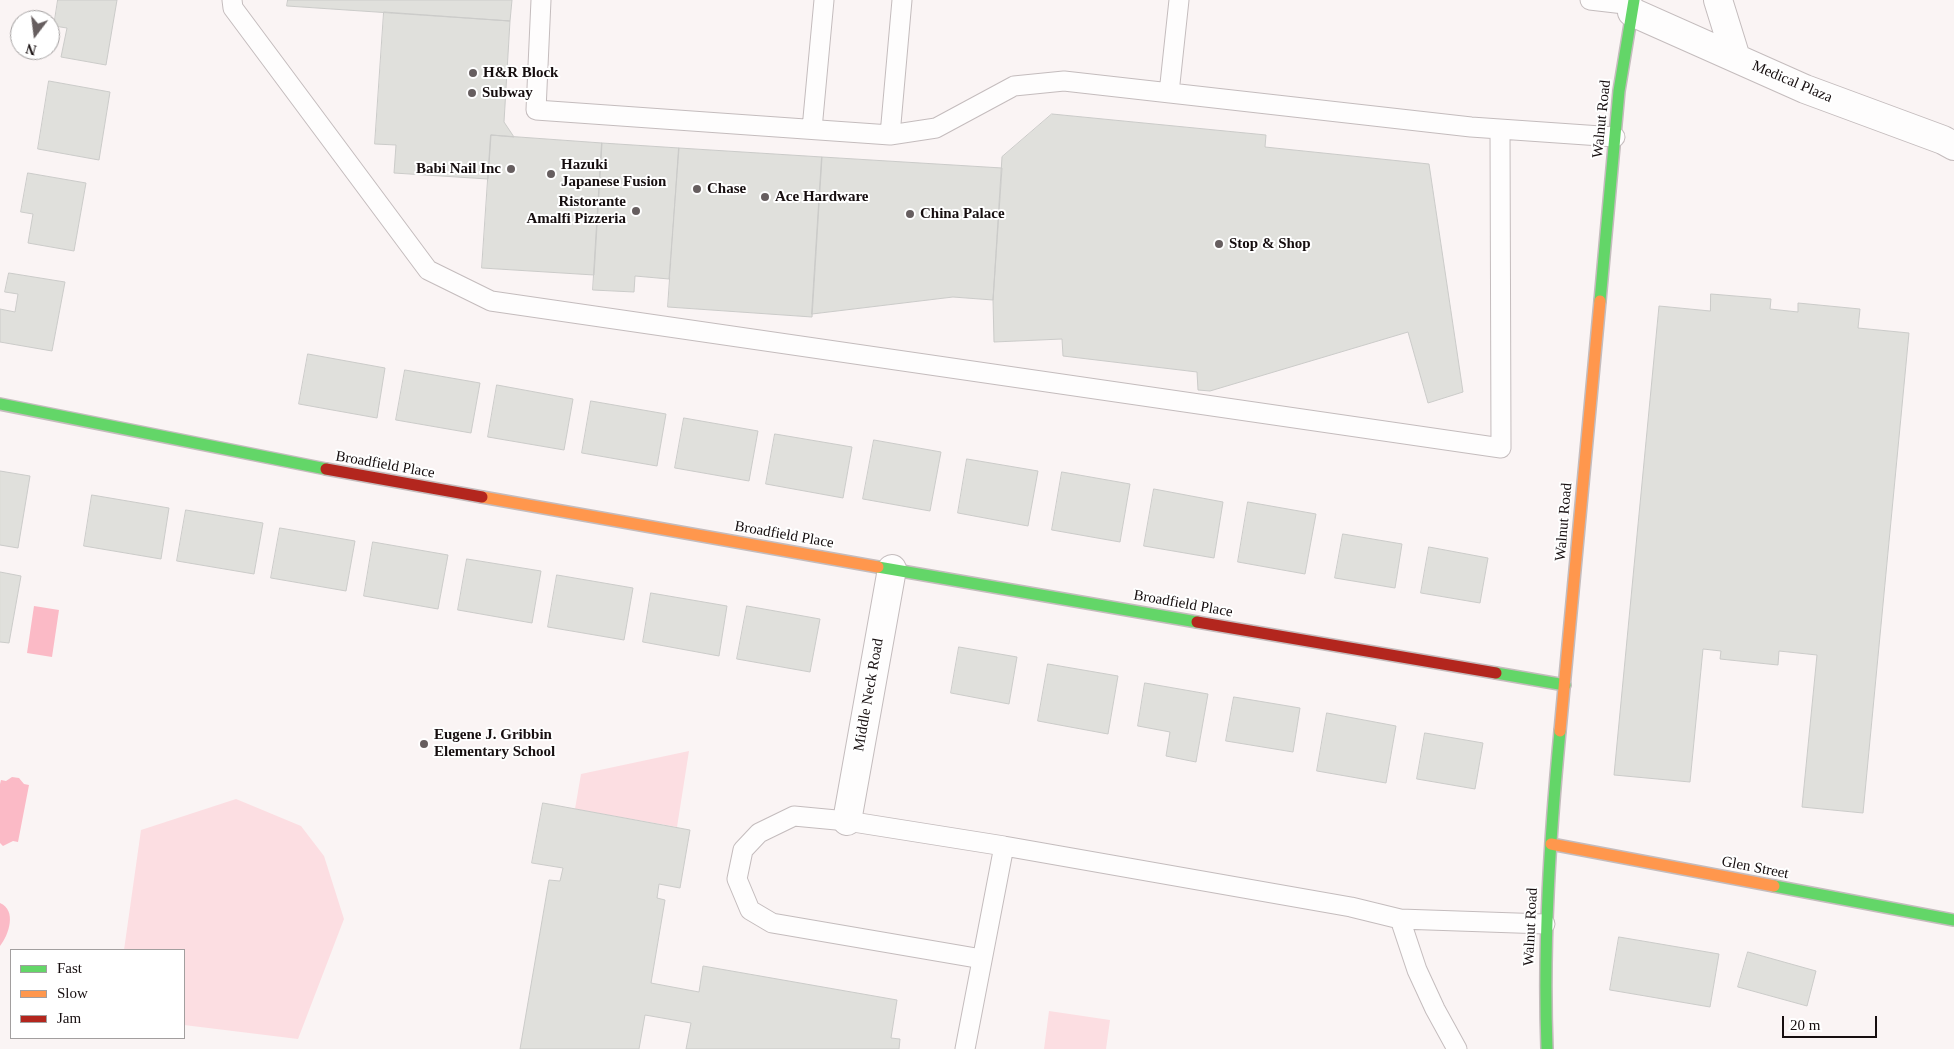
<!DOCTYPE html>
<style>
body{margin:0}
#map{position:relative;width:1954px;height:1049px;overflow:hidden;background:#faf4f4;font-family:"Times New Roman",serif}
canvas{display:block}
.legend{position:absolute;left:10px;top:949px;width:175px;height:90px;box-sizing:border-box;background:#fff;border:1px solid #a29f9f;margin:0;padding:6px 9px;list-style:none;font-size:15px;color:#160e0f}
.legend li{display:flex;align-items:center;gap:10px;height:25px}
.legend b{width:25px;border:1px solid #a29f9f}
.north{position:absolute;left:10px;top:10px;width:50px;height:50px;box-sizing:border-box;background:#fff;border:1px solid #a29f9f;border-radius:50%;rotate:195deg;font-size:14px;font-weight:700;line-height:20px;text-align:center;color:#160e0f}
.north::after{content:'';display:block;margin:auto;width:18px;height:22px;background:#665e5f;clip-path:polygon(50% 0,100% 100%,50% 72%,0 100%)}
.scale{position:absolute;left:1782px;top:1016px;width:95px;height:22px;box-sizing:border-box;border:2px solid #160e0f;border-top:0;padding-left:6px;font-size:15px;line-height:18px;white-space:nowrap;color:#160e0f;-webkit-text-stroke:4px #fff;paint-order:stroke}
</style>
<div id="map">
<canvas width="1954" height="1049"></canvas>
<ul class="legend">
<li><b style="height:6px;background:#63d668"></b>Fast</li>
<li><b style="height:6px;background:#ff974d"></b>Slow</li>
<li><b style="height:6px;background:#b3261e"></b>Jam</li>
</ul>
<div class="north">N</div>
<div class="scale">20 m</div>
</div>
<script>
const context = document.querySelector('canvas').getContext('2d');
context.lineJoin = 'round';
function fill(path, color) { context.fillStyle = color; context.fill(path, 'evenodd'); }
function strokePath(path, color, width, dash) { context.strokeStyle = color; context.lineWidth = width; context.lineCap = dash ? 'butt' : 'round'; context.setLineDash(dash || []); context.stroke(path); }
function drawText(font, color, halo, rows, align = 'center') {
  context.font = font + ' "Times New Roman",serif'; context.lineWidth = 4; context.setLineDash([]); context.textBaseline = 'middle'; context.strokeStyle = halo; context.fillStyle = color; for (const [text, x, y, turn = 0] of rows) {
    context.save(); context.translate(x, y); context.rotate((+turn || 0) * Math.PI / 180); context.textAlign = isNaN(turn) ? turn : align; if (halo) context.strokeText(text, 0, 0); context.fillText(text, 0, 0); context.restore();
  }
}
const green = new Path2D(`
 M 689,751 L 677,827 L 575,809 L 581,774 Z
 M 236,799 L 301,826 L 324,856 L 344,919 L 298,1039 L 184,1025 L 184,950 L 124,950 L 141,830 Z
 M 1049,1011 L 1110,1020 L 1106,1049 L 1044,1049 Z`);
const water = new Path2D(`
 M 34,606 L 59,610 L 52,657 L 27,653 Z
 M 12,777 L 19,778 L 24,784 L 29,785 L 18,842 L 13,841 L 3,846 L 0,843 L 0,784 L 1,780 L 6,781 Z
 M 0,903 C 17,910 9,935 0,946 Z`);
const building = new Path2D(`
 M 58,0 L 117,0 L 106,65 L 61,57 L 67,28 L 54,26 Z
 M 288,0 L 512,0 L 510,21 L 287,6 Z
 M 384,12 L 510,21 L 504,122 L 514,137 L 491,135 L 488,179 L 394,173 L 396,145 L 375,144 Z
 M 49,81 L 110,92 L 99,160 L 38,149 Z
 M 1052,114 L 1266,135 L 1265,147 L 1429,164 L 1463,392 L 1428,403 L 1408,332 L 1210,391 L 1198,390 L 1197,372 L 1063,356 L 1062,339 L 994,342 L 993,300 L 1002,157 Z
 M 491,135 L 602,143 L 594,275 L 482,268 Z
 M 602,143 L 679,148 L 669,279 L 635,276 L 634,292 L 593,290 Z
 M 679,148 L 822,157 L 812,317 L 668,307 Z
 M 822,157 L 1002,168 L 993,300 L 953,297 L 812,314 Z
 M 28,173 L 86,183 L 74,251 L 28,243 L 33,214 L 21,212 Z
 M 9,273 L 65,282 L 52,351 L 0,342 L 0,309 L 15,312 L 18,294 L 5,292 Z
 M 1711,294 L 1771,299 L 1770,309 L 1798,312 L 1798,303 L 1860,309 L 1858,328 L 1909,333 L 1863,813 L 1802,807 L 1817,655 L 1779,651 L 1778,665 L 1720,659 L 1721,651 L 1703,649 L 1690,782 L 1614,775 L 1659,306 L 1710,311 Z
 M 308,354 L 385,368 L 377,418 L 299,404 Z
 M 405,370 L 480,383 L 471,433 L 396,420 Z
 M 497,385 L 573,399 L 564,450 L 488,437 Z
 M 591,401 L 666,414 L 657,466 L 582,453 Z
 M 684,418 L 758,431 L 749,481 L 675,468 Z
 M 775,434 L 852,447 L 843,498 L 766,484 Z
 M 874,440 L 941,452 L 930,511 L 863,499 Z
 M 967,459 L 1038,471 L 1028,526 L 958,513 Z
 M 0,471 L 30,476 L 18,548 L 0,545 Z
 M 1062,472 L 1130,484 L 1120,542 L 1052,530 Z
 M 1154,489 L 1223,502 L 1214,558 L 1144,546 Z
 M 92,495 L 169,508 L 161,559 L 84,546 Z
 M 1248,502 L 1316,514 L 1305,574 L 1238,562 Z
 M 186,510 L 263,523 L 254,574 L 177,561 Z
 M 280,528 L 355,541 L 346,591 L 271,578 Z
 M 1343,534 L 1402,544 L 1395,588 L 1335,578 Z
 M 373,542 L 448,555 L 438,609 L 364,596 Z
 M 1429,547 L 1488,558 L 1480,603 L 1421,593 Z
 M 467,559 L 541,571 L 532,623 L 458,610 Z
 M 0,572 L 21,576 L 9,643 L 0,642 Z
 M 557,575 L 633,588 L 624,640 L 548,627 Z
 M 651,593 L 727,606 L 719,656 L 643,642 Z
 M 747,606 L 820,619 L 810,672 L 737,659 Z
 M 959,647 L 1017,657 L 1009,704 L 951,693 Z
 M 1048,664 L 1118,676 L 1108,734 L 1038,721 Z
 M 1145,683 L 1208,694 L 1196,762 L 1166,756 L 1170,732 L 1138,726 Z
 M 1234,697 L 1300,708 L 1293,752 L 1226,741 Z
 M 1327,713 L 1396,726 L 1386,783 L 1317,771 Z
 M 1425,733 L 1483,743 L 1475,789 L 1417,779 Z
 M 543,803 L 690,830 L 680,888 L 659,884 L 657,898 L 665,900 L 651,983 L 699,992 L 703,966 L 897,1000 L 891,1038 L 900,1039 L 899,1049 L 686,1049 L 691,1023 L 645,1015 L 639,1049 L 520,1049 L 549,880 L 560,881 L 563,868 L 532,863 Z
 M 1619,937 L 1719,954 L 1710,1007 L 1610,990 Z
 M 1748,952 L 1816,971 L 1807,1006 L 1738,987 Z`);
const lane = new Path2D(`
 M 232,0 L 233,8 L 428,270 L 491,301 L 1501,448 L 1500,130
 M 541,0 L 536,110 L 890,135 L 936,128 L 1014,86 L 1064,81 L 1471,127 L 1615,137
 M 1590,0 L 1633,5
 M 1169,93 L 1179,0
 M 812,129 L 824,0
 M 890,135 L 902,0
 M 1004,846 L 1351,907 L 1400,919 L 1545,924
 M 1400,919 L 1417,970 L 1435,1009 L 1457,1049
 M 965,1049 L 1004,846 L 847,821 L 794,816 L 759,833 L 743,850 L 737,879 L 750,910 L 772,923 L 982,959`);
const street = new Path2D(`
 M 1718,0 L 1736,58
 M 1632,12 L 1805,89 L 1943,140 L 1954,146
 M 847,821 L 892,569`);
const fast = new Path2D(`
 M 1600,301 L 1619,91 L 1634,0
 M 0,404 L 326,469
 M 878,567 L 1197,622
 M 1496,673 L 1565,685
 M 1774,886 L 1954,920
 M 1547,1049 C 1543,942 1550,837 1560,731`);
const slow = new Path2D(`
 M 482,497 L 878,567
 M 1560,731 L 1600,301
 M 1551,844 L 1774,886`);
const jam = new Path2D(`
 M 326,469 L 482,497
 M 1197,622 L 1496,673`);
const markers = [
 [473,73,5,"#665e5f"],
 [472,93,5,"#665e5f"],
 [511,169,5,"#665e5f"],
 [551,174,5,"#665e5f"],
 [697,189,5,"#665e5f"],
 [765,197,5,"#665e5f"],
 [636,211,5,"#665e5f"],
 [910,214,5,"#665e5f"],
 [1219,244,5,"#665e5f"],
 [424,744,5,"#665e5f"]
];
const poiNames = [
 ["H&R Block",483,73],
 ["Subway",482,93],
 ["Hazuki",561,165],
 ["Japanese Fusion",561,182],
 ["Babi Nail Inc",501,169,"right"],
 ["Chase",707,189],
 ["Ace Hardware",775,197],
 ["Ristorante",626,202,"right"],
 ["Amalfi Pizzeria",626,219,"right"],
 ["China Palace",920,214],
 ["Stop & Shop",1229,244],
 ["Eugene J. Gribbin",434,735],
 ["Elementary School",434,752]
];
const streetNames = [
 ["Medical Plaza",1792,82,23],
 ["Walnut Road",1602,119,-84],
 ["Broadfield Place",385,465,10],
 ["Walnut Road",1564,522,-85],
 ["Broadfield Place",784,535,10],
 ["Broadfield Place",1183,604,10],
 ["Middle Neck Road",869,695,-80],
 ["Glen Street",1755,868,11],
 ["Walnut Road",1531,927,-87]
];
fill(green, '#fcdee2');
fill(water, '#fbbac6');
fill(building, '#e0e0dc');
strokePath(building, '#cbcbc9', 1);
strokePath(lane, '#c4bcbd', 21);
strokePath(street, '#c4bcbd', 30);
strokePath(fast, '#c4bcbd', 14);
strokePath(slow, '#c4bcbd', 14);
strokePath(jam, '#c4bcbd', 14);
strokePath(lane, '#fefdfd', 19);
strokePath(street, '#fefdfd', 28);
strokePath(fast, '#63d668', 11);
strokePath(slow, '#ff974d', 11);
strokePath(jam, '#b3261e', 11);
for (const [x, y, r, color] of markers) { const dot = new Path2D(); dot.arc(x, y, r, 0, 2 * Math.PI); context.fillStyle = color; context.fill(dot); strokePath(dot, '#fff', 2); }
drawText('bold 15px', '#160e0f', '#fff', poiNames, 'left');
drawText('15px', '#160e0f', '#fff', streetNames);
</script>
